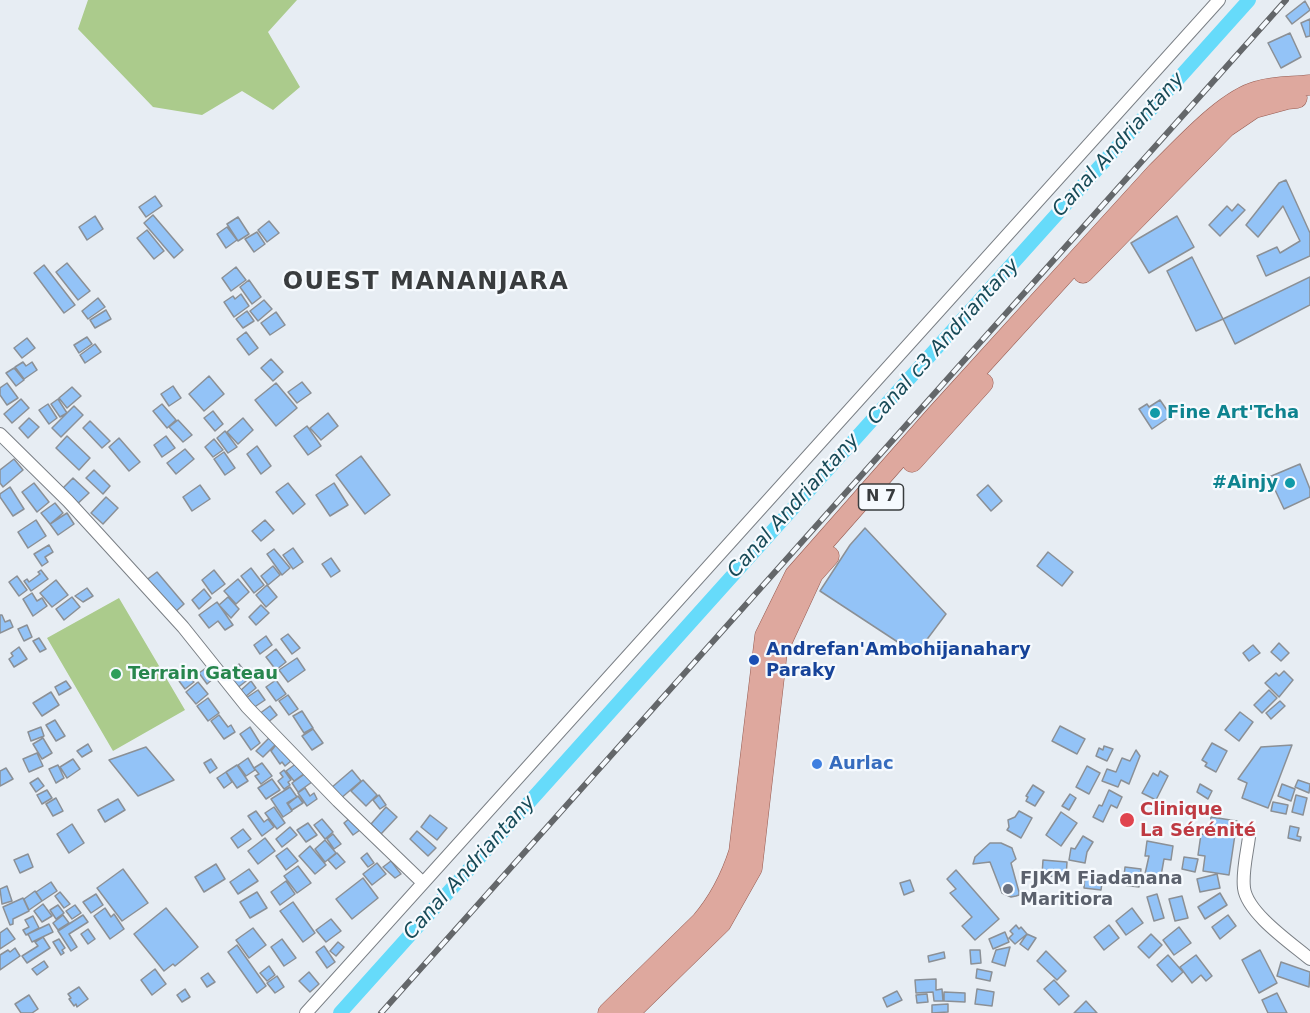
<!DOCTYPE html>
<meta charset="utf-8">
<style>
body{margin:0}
canvas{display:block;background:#e7edf3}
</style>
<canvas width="1310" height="1013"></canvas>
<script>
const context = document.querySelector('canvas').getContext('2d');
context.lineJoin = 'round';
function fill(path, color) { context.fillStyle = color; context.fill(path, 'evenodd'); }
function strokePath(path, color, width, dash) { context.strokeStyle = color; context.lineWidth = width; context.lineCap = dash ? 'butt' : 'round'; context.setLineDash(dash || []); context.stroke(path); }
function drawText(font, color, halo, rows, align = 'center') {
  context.font = font + ' "DejaVu Sans",sans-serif'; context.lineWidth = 4.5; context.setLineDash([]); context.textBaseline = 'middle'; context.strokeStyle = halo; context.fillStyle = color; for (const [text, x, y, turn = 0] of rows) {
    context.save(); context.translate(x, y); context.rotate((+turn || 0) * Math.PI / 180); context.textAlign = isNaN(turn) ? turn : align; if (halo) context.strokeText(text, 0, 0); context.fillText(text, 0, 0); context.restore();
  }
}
const green = new Path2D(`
 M 88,0 L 297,0 L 268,32 L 300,87 L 273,110 L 242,91 L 202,115 L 153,107 L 78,29 Z
 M 119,598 L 185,710 L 113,751 L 47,638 Z`);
const stream = new Path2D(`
 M 587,738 L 1253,0`);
const canal = new Path2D(`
 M 340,1013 L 1249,0`);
const building = new Path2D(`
 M 1305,1 L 1310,10 L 1292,24 L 1286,16 Z
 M 1310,19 L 1310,36 L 1306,37 L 1301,23 Z
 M 1290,33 L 1301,57 L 1281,68 L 1268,43 Z
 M 1286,180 L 1310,233 L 1310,256 L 1266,276 L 1257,256 L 1277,247 L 1280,253 L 1300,241 L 1283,206 L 1258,237 L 1246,225 L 1279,183 Z
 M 155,196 L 162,206 L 146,217 L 139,207 Z
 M 1238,204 L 1245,210 L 1220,236 L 1209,225 L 1227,206 L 1232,211 Z
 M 153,215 L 183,250 L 174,258 L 144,223 Z
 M 95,216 L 103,229 L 87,240 L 79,227 Z
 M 1177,216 L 1194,247 L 1149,273 L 1131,243 Z
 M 238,217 L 249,234 L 238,241 L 227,224 Z
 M 269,221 L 279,233 L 267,242 L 258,230 Z
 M 227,227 L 237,240 L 226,248 L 217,234 Z
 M 147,230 L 164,251 L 154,259 L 137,238 Z
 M 257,232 L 265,244 L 254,252 L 245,239 Z
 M 1192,257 L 1223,319 L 1196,331 L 1167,271 Z
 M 67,263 L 90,291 L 78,300 L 56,272 Z
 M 44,265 L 75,305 L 64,313 L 34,273 Z
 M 236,267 L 246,280 L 231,291 L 222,278 Z
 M 1310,277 L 1310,305 L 1235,344 L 1223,319 Z
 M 249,280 L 261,297 L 252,304 L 240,287 Z
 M 241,294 L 249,306 L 234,317 L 224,302 L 233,296 L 235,299 Z
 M 98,298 L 105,307 L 88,319 L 82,311 Z
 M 264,300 L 272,309 L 258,321 L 250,311 Z
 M 106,310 L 111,319 L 95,328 L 90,320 Z
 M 247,311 L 254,321 L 243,328 L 236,319 Z
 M 276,312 L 285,325 L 270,335 L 261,323 Z
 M 246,332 L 258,348 L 249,355 L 237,339 Z
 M 87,337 L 92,344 L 79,353 L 74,345 Z
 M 27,338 L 35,348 L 22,358 L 14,348 Z
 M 95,344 L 101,352 L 85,363 L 80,355 Z
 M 271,359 L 283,372 L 273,381 L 261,368 Z
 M 23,362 L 26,366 L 32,362 L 37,370 L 24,379 L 15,367 Z
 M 14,368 L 24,380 L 16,386 L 6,373 Z
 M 209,376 L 224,394 L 204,411 L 189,394 Z
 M 302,382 L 311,393 L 297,403 L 288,392 Z
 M 7,383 L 18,398 L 7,405 L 0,395 L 0,388 Z
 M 276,383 L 297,408 L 276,426 L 255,400 Z
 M 173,386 L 181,398 L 169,406 L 161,394 Z
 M 72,387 L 81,396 L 67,408 L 59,398 Z
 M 21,399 L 29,408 L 12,423 L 4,414 Z
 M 58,399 L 67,413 L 60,417 L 51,404 Z
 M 1160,400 L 1171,416 L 1152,429 L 1139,409 L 1147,404 L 1149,407 Z
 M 48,404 L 57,418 L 49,424 L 39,410 Z
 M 162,404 L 176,420 L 167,428 L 153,411 Z
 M 74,406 L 83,415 L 61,437 L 52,428 Z
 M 213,411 L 223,424 L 215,431 L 204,418 Z
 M 328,413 L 338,426 L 321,440 L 310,428 Z
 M 29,418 L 39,427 L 28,438 L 19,428 Z
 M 243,418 L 253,430 L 238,444 L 227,432 Z
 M 178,420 L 192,435 L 183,442 L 169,427 Z
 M 90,421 L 110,441 L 102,448 L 83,428 Z
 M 307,426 L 321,446 L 308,455 L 294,436 Z
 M 225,431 L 237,447 L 228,453 L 217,438 Z
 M 67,436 L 90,458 L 79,470 L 56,448 Z
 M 166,436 L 175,448 L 162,457 L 154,445 Z
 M 119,438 L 140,462 L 129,471 L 109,447 Z
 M 214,439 L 223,450 L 213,457 L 205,447 Z
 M 257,446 L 271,466 L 261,474 L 247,454 Z
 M 185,449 L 194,459 L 176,474 L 167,463 Z
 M 224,452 L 235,468 L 225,475 L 214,459 Z
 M 361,456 L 390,495 L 365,514 L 336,475 Z
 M 14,459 L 23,470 L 3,487 L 0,483 L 0,470 Z
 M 1300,464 L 1310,489 L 1310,497 L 1284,509 L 1269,477 Z
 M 94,470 L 110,486 L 103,494 L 86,478 Z
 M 73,478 L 89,493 L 74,507 L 62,489 Z
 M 34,483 L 49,502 L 37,512 L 22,492 Z
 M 288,483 L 305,504 L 293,514 L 276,492 Z
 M 334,483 L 348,505 L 330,516 L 316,495 Z
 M 200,485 L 210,499 L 192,511 L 183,497 Z
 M 988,485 L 1002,501 L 991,511 L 977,495 Z
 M 10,487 L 24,509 L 13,516 L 0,497 L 0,494 Z
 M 106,497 L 118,508 L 103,524 L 91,513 Z
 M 55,503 L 63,513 L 50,524 L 41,513 Z
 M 67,513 L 74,524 L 58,535 L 50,524 Z
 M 36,520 L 46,536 L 28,548 L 18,532 Z
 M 265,520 L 274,530 L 261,541 L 252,531 Z
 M 865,528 L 946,614 L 916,654 L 820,591 L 850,545 Z
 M 49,545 L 53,552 L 45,557 L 48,562 L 42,566 L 34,554 Z
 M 293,548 L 303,562 L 293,569 L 283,555 Z
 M 274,549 L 290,568 L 282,575 L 267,554 Z
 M 1048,552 L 1073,572 L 1062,586 L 1037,566 Z
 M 331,558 L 340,571 L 331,577 L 322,564 Z
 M 273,566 L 280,575 L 268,585 L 261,576 Z
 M 251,568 L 264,585 L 254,593 L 241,576 Z
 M 41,570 L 48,579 L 31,591 L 24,581 L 27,579 L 29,582 L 40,574 L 38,572 Z
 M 214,570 L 225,584 L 212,594 L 202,580 Z
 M 157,572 L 184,604 L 173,614 L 145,581 Z
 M 17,576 L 27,590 L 19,596 L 9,582 Z
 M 238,579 L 249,592 L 236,604 L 224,591 Z
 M 56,580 L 68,595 L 52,607 L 40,593 Z
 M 267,585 L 277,597 L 266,607 L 256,595 Z
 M 87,588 L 93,596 L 83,602 L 75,596 Z
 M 204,589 L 211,598 L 199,609 L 192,600 Z
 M 32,593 L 37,601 L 42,598 L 47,606 L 33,616 L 23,599 Z
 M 72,597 L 80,607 L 64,620 L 56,609 Z
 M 228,597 L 239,609 L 231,618 L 219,605 Z
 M 217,602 L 233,625 L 225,630 L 218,621 L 209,628 L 199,615 Z
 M 261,605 L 269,613 L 256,625 L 249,617 Z
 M 0,615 L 2,615 L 5,622 L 10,620 L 13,627 L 0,633 Z
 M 27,625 L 32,637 L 24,641 L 18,629 Z
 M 288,634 L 300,648 L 292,654 L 281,639 Z
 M 266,636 L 272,645 L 260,654 L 254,645 Z
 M 39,638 L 46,649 L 40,652 L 33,641 Z
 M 1279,643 L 1289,653 L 1281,661 L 1271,652 Z
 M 1253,645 L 1260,653 L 1249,661 L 1243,653 Z
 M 19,647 L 27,659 L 14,667 L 9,659 L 13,656 L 11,653 Z
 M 276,649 L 286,662 L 276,670 L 266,657 Z
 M 297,658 L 305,670 L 288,682 L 279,670 Z
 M 239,664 L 250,678 L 236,689 L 225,675 Z
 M 206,668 L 214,678 L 207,684 L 199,673 Z
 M 184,670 L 194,682 L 185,689 L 176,677 Z
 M 1284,671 L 1293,680 L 1279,697 L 1265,683 L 1276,673 L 1279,676 Z
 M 276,680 L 286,694 L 276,701 L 266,687 Z
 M 66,681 L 71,688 L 59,695 L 55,687 Z
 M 251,681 L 256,688 L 245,697 L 240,691 Z
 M 198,682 L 208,694 L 196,704 L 186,692 Z
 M 258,690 L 265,700 L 253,708 L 246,698 Z
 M 1269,690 L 1277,698 L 1262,713 L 1254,705 Z
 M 51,692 L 59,705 L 42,716 L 33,703 Z
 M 288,695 L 298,709 L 289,715 L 279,701 Z
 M 208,698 L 219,713 L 208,721 L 197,706 Z
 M 1280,701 L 1285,706 L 1271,719 L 1266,713 Z
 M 270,706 L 277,715 L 267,723 L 259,714 Z
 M 302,711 L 313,728 L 304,733 L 293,716 Z
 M 1240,712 L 1253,722 L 1239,741 L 1225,730 Z
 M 219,715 L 228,727 L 231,725 L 235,732 L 224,739 L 211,721 Z
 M 55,720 L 65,736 L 56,741 L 46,725 Z
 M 1060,726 L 1085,739 L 1077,754 L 1052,741 Z
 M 41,727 L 44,736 L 31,741 L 28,732 Z
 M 250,727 L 260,743 L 251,750 L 240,734 Z
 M 313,729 L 323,743 L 312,750 L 302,736 Z
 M 43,738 L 52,753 L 42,759 L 33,744 Z
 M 269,738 L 276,744 L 263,757 L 256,751 Z
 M 1212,743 L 1227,751 L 1216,772 L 1205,766 L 1207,763 L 1202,760 Z
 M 88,744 L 92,751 L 82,757 L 77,751 Z
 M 276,745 L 291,761 L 285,766 L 282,762 L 280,764 L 271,751 Z
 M 1292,745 L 1268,808 L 1242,798 L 1247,783 L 1238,779 L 1261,747 Z
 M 1104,746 L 1113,749 L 1107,761 L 1096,756 L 1099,748 L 1103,750 Z
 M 146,747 L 174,780 L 138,796 L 109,760 Z
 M 1136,750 L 1140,756 L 1129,784 L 1121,780 L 1118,787 L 1102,781 L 1107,769 L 1116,772 L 1122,758 L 1130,761 Z
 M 37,753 L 43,766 L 29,772 L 23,759 Z
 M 248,758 L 255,770 L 246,776 L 238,765 Z
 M 73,759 L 80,769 L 67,778 L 60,767 Z
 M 211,759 L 217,768 L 210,773 L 204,763 Z
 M 262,763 L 272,776 L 261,784 L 255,776 L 259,774 L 254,768 Z
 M 297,763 L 305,773 L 294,781 L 286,771 Z
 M 58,765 L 64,778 L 56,783 L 49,769 Z
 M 237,765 L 248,781 L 237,788 L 226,772 Z
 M 1087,766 L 1100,773 L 1089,794 L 1076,787 Z
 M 6,768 L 13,779 L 0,786 L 0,771 Z
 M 284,770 L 291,780 L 288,782 L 290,785 L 284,789 L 278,781 L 283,777 L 280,773 Z
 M 352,770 L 361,781 L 340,799 L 331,788 Z
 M 1160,771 L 1168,776 L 1156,800 L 1142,793 L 1153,773 L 1158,776 Z
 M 226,772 L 232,782 L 224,788 L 217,778 Z
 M 306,773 L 312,782 L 298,792 L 292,783 Z
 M 38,778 L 44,786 L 36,792 L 30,783 Z
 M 272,779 L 280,790 L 266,799 L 258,788 Z
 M 363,780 L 377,795 L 366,806 L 351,791 Z
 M 1298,780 L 1310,784 L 1309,793 L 1295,787 Z
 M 1200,784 L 1212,791 L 1208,799 L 1197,792 Z
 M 1282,784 L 1295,789 L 1291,801 L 1278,796 Z
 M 1033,785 L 1044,792 L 1035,806 L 1026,801 L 1028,797 L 1026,796 Z
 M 290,787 L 297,797 L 287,803 L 292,811 L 283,817 L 271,799 Z
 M 305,788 L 310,796 L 314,793 L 317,799 L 307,806 L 298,793 Z
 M 47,790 L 52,798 L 42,804 L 37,795 Z
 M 1109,790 L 1122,797 L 1117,808 L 1111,805 L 1103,822 L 1093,817 L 1099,805 L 1102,806 Z
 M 1070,794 L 1076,798 L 1069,810 L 1062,806 Z
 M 379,795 L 386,805 L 380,809 L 373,800 Z
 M 1296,795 L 1307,798 L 1303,815 L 1292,812 Z
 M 298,796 L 303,803 L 292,810 L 288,804 Z
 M 56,798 L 63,811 L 53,816 L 46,804 Z
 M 118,799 L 125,810 L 105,822 L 98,810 Z
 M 1273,802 L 1288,805 L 1286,814 L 1271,811 Z
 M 274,807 L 285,823 L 277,829 L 265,813 Z
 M 386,807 L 397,817 L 381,834 L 371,824 Z
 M 256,811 L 264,822 L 268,819 L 274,827 L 262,836 L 248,816 Z
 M 1019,811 L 1032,818 L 1021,838 L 1007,830 L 1009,827 L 1008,820 L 1015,817 Z
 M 1061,812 L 1077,823 L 1061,846 L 1046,835 Z
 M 430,815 L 447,828 L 437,840 L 421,827 Z
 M 1211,817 L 1237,821 L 1229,875 L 1203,871 L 1205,856 L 1198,855 L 1201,834 L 1209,835 Z
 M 350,818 L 360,830 L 353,835 L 344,823 Z
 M 322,819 L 333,832 L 325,839 L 314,825 Z
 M 308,823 L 317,835 L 306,842 L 297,830 Z
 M 72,824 L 84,843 L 69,853 L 57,834 Z
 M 1290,826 L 1299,828 L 1297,836 L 1301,837 L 1300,841 L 1288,838 Z
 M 290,827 L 297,835 L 282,847 L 276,839 Z
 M 243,829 L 251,839 L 238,848 L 231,838 Z
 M 417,831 L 436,848 L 428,856 L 410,839 Z
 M 333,834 L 341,844 L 334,849 L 327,839 Z
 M 1083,836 L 1093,842 L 1087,852 L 1085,863 L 1069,860 L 1071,848 L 1075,849 Z
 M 265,838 L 275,851 L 258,864 L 248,851 Z
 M 325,840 L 336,853 L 325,862 L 315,849 Z
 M 1147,841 L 1173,846 L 1171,860 L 1164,859 L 1161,876 L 1145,874 L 1149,856 L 1145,856 Z
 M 990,843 L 1001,843 L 1012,848 L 1013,851 L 1016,859 L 1011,863 L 1019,892 L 1019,895 L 1016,896 L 1011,897 L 1002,893 L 990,862 L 973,864 L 975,857 Z
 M 310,846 L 326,865 L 315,874 L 299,856 Z
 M 287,848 L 298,861 L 286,870 L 276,856 Z
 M 337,853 L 345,862 L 336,869 L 328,860 Z
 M 367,853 L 374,863 L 368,867 L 361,858 Z
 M 28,854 L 33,867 L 20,873 L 14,860 Z
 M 1184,857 L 1198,859 L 1195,872 L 1182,869 Z
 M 1043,860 L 1067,862 L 1066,878 L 1042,875 Z
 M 391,861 L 401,874 L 395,878 L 383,867 Z
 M 377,863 L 386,874 L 372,885 L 363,874 Z
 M 216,864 L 225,879 L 204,892 L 195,877 Z
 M 298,866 L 311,883 L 297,893 L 284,876 Z
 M 1125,867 L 1141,869 L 1139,887 L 1123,885 Z
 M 123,869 L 148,903 L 122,921 L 97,888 Z
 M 249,869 L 258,881 L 238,894 L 230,882 Z
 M 956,870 L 999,919 L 975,940 L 962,926 L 972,917 L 950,893 L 956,889 L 947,879 Z
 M 1085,874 L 1103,876 L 1101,890 L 1084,888 Z
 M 1217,874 L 1220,888 L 1200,892 L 1197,879 Z
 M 363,878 L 378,898 L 352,919 L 336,899 Z
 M 910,880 L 914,891 L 904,895 L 900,883 Z
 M 286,881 L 295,894 L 280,905 L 271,892 Z
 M 51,882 L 57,891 L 42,901 L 36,892 Z
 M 7,886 L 12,901 L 2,904 L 0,889 Z
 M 35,891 L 42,901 L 29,910 L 24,899 Z
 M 60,892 L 70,904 L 64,908 L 55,896 Z
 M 257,892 L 267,908 L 250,918 L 240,902 Z
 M 1220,893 L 1227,905 L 1205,919 L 1198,907 Z
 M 96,894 L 103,905 L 91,913 L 83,902 Z
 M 1157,894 L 1164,918 L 1154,921 L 1147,897 Z
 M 1182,896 L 1188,918 L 1175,921 L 1169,899 Z
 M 23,898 L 29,911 L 13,919 L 13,924 L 10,925 L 3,907 Z
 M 293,902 L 315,933 L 303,942 L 280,911 Z
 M 43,904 L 52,916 L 42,922 L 34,911 Z
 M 58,905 L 64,913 L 56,919 L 50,910 Z
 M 75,905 L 81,913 L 72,919 L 66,911 Z
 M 105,908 L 111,917 L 114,914 L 124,929 L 110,939 L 94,916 Z
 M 166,908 L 198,947 L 175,966 L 173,964 L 164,971 L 134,934 Z
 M 1132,908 L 1143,923 L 1126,935 L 1116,921 Z
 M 63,915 L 69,923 L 58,930 L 53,923 Z
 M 83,915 L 88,922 L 69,934 L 77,947 L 71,951 L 58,931 Z
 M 1228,915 L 1236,926 L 1220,939 L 1212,927 Z
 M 33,916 L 39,928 L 26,935 L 23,930 L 29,927 L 25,920 Z
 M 331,919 L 341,931 L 326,942 L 316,930 Z
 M 49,924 L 53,932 L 32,942 L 28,934 Z
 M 1016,925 L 1019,929 L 1021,927 L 1027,934 L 1015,944 L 1009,938 L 1013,934 L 1010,931 Z
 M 1109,925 L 1119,938 L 1104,950 L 1094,937 Z
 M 1179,927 L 1191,943 L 1174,955 L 1163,940 Z
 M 7,928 L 15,939 L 0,949 L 0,933 Z
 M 253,928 L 266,945 L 249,958 L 236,940 Z
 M 88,929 L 95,939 L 88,944 L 81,934 Z
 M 1005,932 L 1009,942 L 993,949 L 989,939 Z
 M 1027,934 L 1036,938 L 1028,950 L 1020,944 Z
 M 1151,934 L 1162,945 L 1149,958 L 1138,947 Z
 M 43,937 L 50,948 L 27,963 L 22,956 L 38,946 L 35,942 Z
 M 59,939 L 65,948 L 62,950 L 64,953 L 61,955 L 53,942 Z
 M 282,939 L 296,958 L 284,966 L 271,947 Z
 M 338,942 L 344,947 L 336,956 L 330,951 Z
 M 237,945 L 266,986 L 257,993 L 228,952 Z
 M 324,946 L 335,962 L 327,968 L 316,952 Z
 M 1010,947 L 1005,966 L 992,962 L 996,950 Z
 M 15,948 L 20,956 L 0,970 L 0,955 L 8,950 L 10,952 Z
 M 970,950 L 980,950 L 981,963 L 971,964 Z
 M 1260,950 L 1277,983 L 1259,993 L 1242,960 Z
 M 1046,951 L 1066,971 L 1057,980 L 1037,961 Z
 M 944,952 L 945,958 L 929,962 L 928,956 Z
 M 1168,955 L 1183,972 L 1172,982 L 1157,965 Z
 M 1196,955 L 1212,976 L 1206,981 L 1201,975 L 1192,983 L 1180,967 Z
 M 44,961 L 48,967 L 37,975 L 32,969 Z
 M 1281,962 L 1310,972 L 1309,987 L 1277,976 Z
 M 269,966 L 275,975 L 267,981 L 260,973 Z
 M 155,969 L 166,984 L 152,995 L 141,980 Z
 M 977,969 L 992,972 L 990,981 L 976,978 Z
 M 309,972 L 319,984 L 310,992 L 299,981 Z
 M 208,973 L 215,982 L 207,987 L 201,978 Z
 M 277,976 L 284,987 L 275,993 L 267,983 Z
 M 936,979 L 936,990 L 942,989 L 943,1001 L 934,1001 L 933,992 L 916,993 L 915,980 Z
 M 1054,980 L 1069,996 L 1059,1005 L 1044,989 Z
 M 79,987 L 88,999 L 77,1007 L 76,1004 L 74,1006 L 69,999 L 71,998 L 68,994 Z
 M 185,989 L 190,997 L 182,1002 L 177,995 Z
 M 977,989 L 994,992 L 992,1006 L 975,1004 Z
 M 897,991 L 902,1000 L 887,1007 L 883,998 Z
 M 944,992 L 965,993 L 965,1002 L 944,1001 Z
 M 1277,993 L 1287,1013 L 1268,1013 L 1262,1000 Z
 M 927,994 L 928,1002 L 917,1003 L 916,995 Z
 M 29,995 L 38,1009 L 32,1013 L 21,1013 L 15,1004 Z
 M 1086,1001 L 1097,1013 L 1074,1013 Z
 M 948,1004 L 948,1012 L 932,1013 L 932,1005 Z`);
const street = new Path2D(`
 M 0,434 L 68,501 L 101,537 L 183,627 L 247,707 L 338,801 L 420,880 L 424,882
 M 1249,837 C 1247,853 1242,872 1244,888 C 1247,913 1291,943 1310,959
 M 306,1013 L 1219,0`);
const primary = new Path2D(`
 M 1083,273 L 1226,127 L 1254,108 L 1287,99 L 1297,98
 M 912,462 L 983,383
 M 608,1013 L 701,922 C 718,902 731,877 739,852 L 765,636 L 795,575 L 936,415 L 1156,173 C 1182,148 1224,100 1258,91 C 1275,86 1293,87 1310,85
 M 629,1013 L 721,923 L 752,868 L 777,652 L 813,574 L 829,556`);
const rail = new Path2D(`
 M 381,1013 L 1286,0`);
const markers = [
 [1155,413,6,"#0f9aa8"],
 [1290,483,6,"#0f9aa8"],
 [754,660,6,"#1a4fb4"],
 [116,674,6,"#2e9e5b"],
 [817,764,6,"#3f7fe0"],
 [1127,820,8,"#e0444e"],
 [1008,889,6,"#6b7280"]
];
const shields = [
 [881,497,45]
];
const shieldNames = [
 ["N 7",881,497]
];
const cultureNames = [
 ["Fine Art'Tcha",1167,413],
 ["#Ainjy",1278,483,"right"]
];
const transitNames = [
 ["Andrefan'Ambohijanahary",766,650],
 ["Paraky",766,671]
];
const leisureNames = [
 ["Terrain Gateau",128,674]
];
const shopNames = [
 ["Aurlac",829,764]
];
const healthNames = [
 ["Clinique",1140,810],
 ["La Sérénité",1140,831]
];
const worshipNames = [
 ["FJKM Fiadanana",1020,879],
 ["Maritiora",1020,900]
];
const waterNames = [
 ["Canal Andriantany",1119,145,-48],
 ["Canal c3 Andriantany",944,342,-48],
 ["Canal Andriantany",794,506,-48],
 ["Canal Andriantany",470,868,-48]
];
const districtNames = [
 ["OUEST MANANJARA",426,283]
];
fill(green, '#abcb8c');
strokePath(stream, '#66dbfa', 4);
strokePath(canal, '#66dbfa', 14);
fill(building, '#93c3f7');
strokePath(building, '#8b9096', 1.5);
strokePath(street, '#7a7f85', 14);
strokePath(primary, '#965c52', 21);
strokePath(street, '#fff', 12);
strokePath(primary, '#dea89e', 20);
strokePath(rail, '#64676a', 6);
strokePath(rail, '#f6fafe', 4, [11]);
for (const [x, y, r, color] of markers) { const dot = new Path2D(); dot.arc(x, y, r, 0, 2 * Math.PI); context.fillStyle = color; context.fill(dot); strokePath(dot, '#f6fafe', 2); }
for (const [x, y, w] of shields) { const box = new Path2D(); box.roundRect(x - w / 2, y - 13, w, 26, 4.5); context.fillStyle = '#f6fafe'; context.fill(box); strokePath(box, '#393c3e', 1.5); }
drawText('bold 16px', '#393c3e', null, shieldNames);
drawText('bold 18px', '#0d838f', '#f6fafe', cultureNames, 'left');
drawText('bold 18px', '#164399', '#f6fafe', transitNames, 'left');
drawText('bold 18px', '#27864d', '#f6fafe', leisureNames, 'left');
drawText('bold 18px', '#366cbe', '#f6fafe', shopNames, 'left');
drawText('bold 18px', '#be3a42', '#f6fafe', healthNames, 'left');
drawText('bold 18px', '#5b616d', '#f6fafe', worshipNames, 'left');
drawText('italic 20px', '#174a57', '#f6fafe', waterNames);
context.letterSpacing = '1.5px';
drawText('bold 24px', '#393c3e', '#f6fafe', districtNames);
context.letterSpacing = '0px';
</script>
